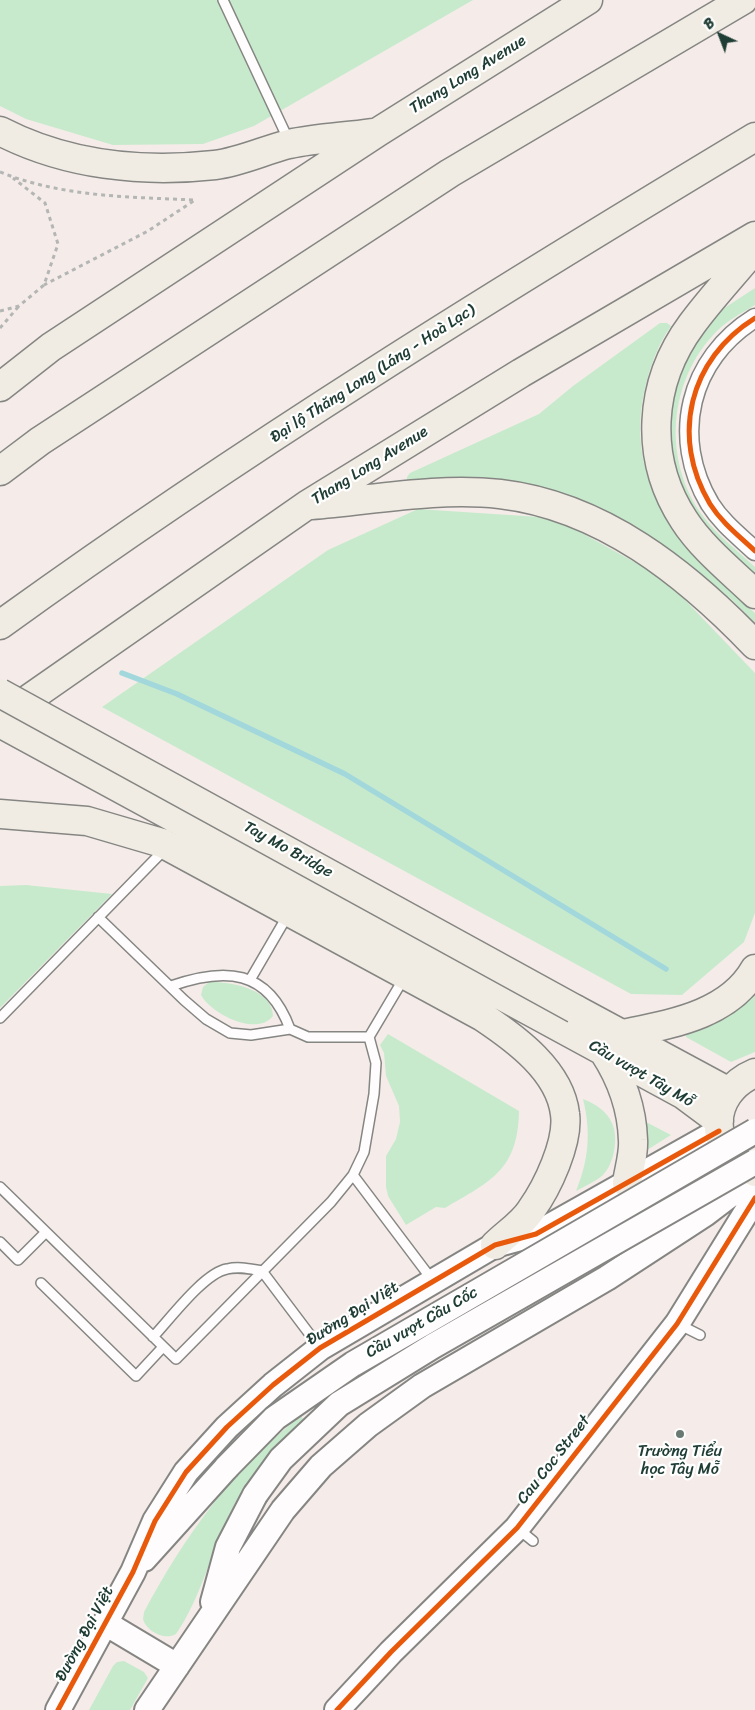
<!DOCTYPE html>
<meta charset="utf-8">
<style>
body{margin:0}
#map{position:relative;width:755px;height:1710px;overflow:hidden;background:#f5ece9;font-family:Sriracha,sans-serif}
canvas{display:block}
.north{position:absolute;left:695px;top:10px;width:50px;height:50px;-webkit-text-stroke:4px #fff;paint-order:stroke;rotate:317deg;font-size:14px;font-weight:700;line-height:20px;text-align:center;color:#1f3d34}
.north::after{content:'';display:block;margin:auto;width:18px;height:22px;background:#1f3d34;clip-path:polygon(50% 0,100% 100%,50% 72%,0 100%)}
</style>
<div id="map">
<canvas width="755" height="1710"></canvas>
<div class="north">B</div>
</div>
<script>
const context = document.querySelector('canvas').getContext('2d');
context.lineJoin = 'round';
function fill(path, color) { context.fillStyle = color; context.fill(path, 'evenodd'); }
function strokePath(path, color, width, dash) { context.strokeStyle = color; context.lineWidth = width; context.lineCap = dash ? 'butt' : 'round'; context.setLineDash(dash || []); context.stroke(path); }
function drawText(font, color, halo, rows, align = 'center') {
  context.font = font + ' Sriracha,sans-serif'; context.lineWidth = 4.5; context.setLineDash([]); context.textBaseline = 'middle'; context.strokeStyle = halo; context.fillStyle = color; for (const [text, x, y, turn = 0] of rows) {
    context.save(); context.translate(x, y); context.rotate((+turn || 0) * Math.PI / 180); context.textAlign = isNaN(turn) ? turn : align; if (halo) context.strokeText(text, 0, 0); context.fillText(text, 0, 0); context.restore();
  }
}
const green = new Path2D(`
 M 0,0 L 473,0 L 254,126 L 203,144 L 113,145 L 26,119 L 0,106 Z
 M 755,288 L 755,305 C 742,313 728,320 717,331 C 668,380 662,461 703,516 C 717,535 738,551 755,567 L 755,581 L 714,542 L 668,470 L 670,383 L 709,318 Z
 M 660,323 L 667,323 L 671,326 C 658,344 650,367 645,388 C 622,488 686,553 755,613 L 755,623 L 732,600 L 682,558 L 635,527 L 587,504 L 407,481 L 407,477 L 410,473 L 539,414 L 573,386 Z
 M 418,509 L 555,518 L 665,579 L 755,673 L 755,913 L 744,942 L 682,995 L 631,994 L 102,707 L 328,550 Z
 M 26,885 L 112,894 L 0,1008 L 0,886 Z
 M 209,982 C 229,981 273,989 273,1016 C 257,1037 211,1014 201,995 L 203,987 Z
 M 755,984 L 755,1052 L 731,1062 L 686,1037 L 686,1034 L 717,1020 Z
 M 388,1034 L 519,1111 C 518,1170 491,1181 445,1208 L 436,1207 L 406,1225 L 388,1196 L 386,1187 L 386,1156 L 396,1139 L 400,1122 L 399,1106 L 386,1076 L 384,1053 L 380,1045 Z
 M 583,1099 C 594,1103 607,1111 612,1123 C 619,1138 614,1164 603,1175 C 595,1182 585,1186 576,1191 C 589,1159 591,1132 583,1099 Z
 M 646,1122 L 671,1135 L 647,1150 L 645,1147 Z
 M 301,1416 L 303,1419 C 274,1447 247,1478 229,1515 C 210,1555 201,1598 176,1634 C 165,1641 146,1631 143,1619 L 144,1612 C 184,1537 233,1468 301,1416 Z
 M 124,1661 L 144,1672 L 148,1678 L 130,1710 L 89,1710 L 113,1666 L 117,1662 Z`);
const stream = new Path2D(`
 M 122,673 L 177,694 L 345,774 L 666,969`);
const path = new Path2D(`
 M 0,172 C 62,197 129,197 195,200 L 148,231 L 44,285
 M 0,311 L 19,306 L 44,285 L 58,244 L 45,203 L 13,178
 M 0,328 L 19,306`);
const lane = new Path2D(`
 M 223,0 L 289,141
 M 98,917 L 184,1000 L 206,1019 L 230,1033 L 251,1035 L 290,1029 L 308,1037 L 369,1037
 M 250,980 L 289,913
 M 171,986 C 225,967 268,969 290,1029
 M 0,1018 L 166,848
 M 353,1175 L 433,1281
 M 0,1187 L 176,1359 L 331,1202 L 353,1175 L 364,1152 L 374,1094 L 376,1063 L 369,1037 L 404,978
 M 0,1242 L 18,1260 L 46,1232
 M 41,1283 L 136,1376 L 163,1347
 M 678,1324 L 700,1335
 M 153,1337 C 170,1319 204,1273 227,1269 C 239,1266 250,1269 262,1271 L 320,1348
 M 517,1528 L 533,1541`);
const street = new Path2D(`
 M 755,318 C 689,359 670,437 710,504 C 722,523 739,536 755,551`);
const secondary = new Path2D(`
 M 144,1559 L 227,1467
 M 213,1602 L 228,1547 L 255,1495
 M 105,1623 L 177,1666
 M 58,1710 L 133,1572 L 155,1521 L 186,1472 L 227,1427 L 273,1385 L 320,1348 L 495,1245 L 536,1234 L 719,1131
 M 147,1710 L 283,1510 L 321,1466 L 368,1425 L 422,1386 L 607,1278 L 705,1214 L 755,1176
 M 337,1710 L 391,1652 L 517,1528 L 677,1324 L 755,1198`);
const primary = new Path2D(`
 M 0,131 C 66,165 142,173 215,165 C 240,162 265,150 289,144 C 316,138 345,137 372,133
 M 755,248 C 734,274 711,298 692,324 C 648,383 644,459 684,520 C 702,548 731,571 755,594
 M 0,387 L 51,347 L 378,132 L 588,0
 M 311,505 C 373,500 438,487 500,494 C 602,506 686,573 755,645
 M 0,719 L 307,505 L 521,373 L 755,236
 M 0,723 L 638,1070 L 684,1095 L 719,1121
 M 0,814 L 87,821 L 162,843 L 483,1017 C 516,1039 560,1071 565,1114 C 569,1142 547,1188 531,1210 C 523,1223 506,1234 495,1245
 M 575,1009 L 729,1092
 M 623,1034 C 671,1024 729,1015 755,969
 M 604,1052 C 621,1078 632,1108 633,1140 C 634,1154 629,1169 627,1183
 M 755,1073 C 707,1093 706,1153 755,1172`);
const highway = new Path2D(`
 M 0,471 L 40,441 L 450,173 L 743,0
 M 0,625 C 243,449 499,291 755,137`);
const secondaryBridge = new Path2D(`
 M 227,1467 L 275,1418 L 353,1364 L 755,1131
 M 255,1495 L 281,1459 L 339,1404 L 433,1346 L 755,1162`);
const primaryBridge = new Path2D(`
 M 0,693 L 575,1009`);
const cycleway = new Path2D(`
 M 755,318 C 689,359 670,437 710,504 C 722,523 739,536 755,551
 M 58,1710 L 133,1572 L 155,1521 L 186,1472 L 227,1427 L 273,1385 L 320,1348 L 495,1245 L 536,1234 L 719,1131
 M 337,1710 L 391,1652 L 517,1528 L 677,1324 L 755,1198`);
const markers = [
 [680,1434,5,"#6a7a73"]
];
const streetNames = [
 ["Thang Long Avenue",468,75,-32],
 ["Đại lộ Thăng Long (Láng - Hoà Lạc)",373,374,-33],
 ["Thang Long Avenue",370,466,-32],
 ["Tay Mo Bridge",288,850,29],
 ["Cầu vượt Tây Mỗ",641,1074,30],
 ["Đường Đại Việt",353,1314,-32],
 ["Cầu vượt Cầu Cốc",422,1323,-30],
 ["Cau Coc Street",554,1460,-52],
 ["Đường Đại Việt",85,1634,-62]
];
const poiNames = [
 ["Trường Tiểu",680,1452],
 ["học Tây Mỗ",680,1470]
];
fill(green, '#c8eacc');
strokePath(stream, '#a2d8dc', 5.5);
strokePath(lane, '#858683', 12);
strokePath(street, '#858683', 21);
strokePath(secondary, '#858683', 28);
strokePath(primary, '#858683', 31);
strokePath(highway, '#858683', 31);
strokePath(path, '#b4b6b5', 3, [4, 4]);
strokePath(lane, '#fefcfc', 9);
strokePath(street, '#fefcfc', 18);
strokePath(secondary, '#fefcfc', 24);
strokePath(primary, '#f1ece3', 28);
strokePath(highway, '#f1ece3', 28);
strokePath(secondaryBridge, '#858683', 28, []);
strokePath(primaryBridge, '#858683', 31, []);
strokePath(secondaryBridge, '#fefcfc', 24);
strokePath(primaryBridge, '#f1ece3', 28);
strokePath(cycleway, '#e8590c', 5);
for (const [x, y, r, color] of markers) { const dot = new Path2D(); dot.arc(x, y, r, 0, 2 * Math.PI); context.fillStyle = color; context.fill(dot); strokePath(dot, '#fff', 2); }
drawText('16px', '#1f3d34', '#fff', streetNames);
drawText('16px', '#1f3d34', '#fff', poiNames);
</script>
